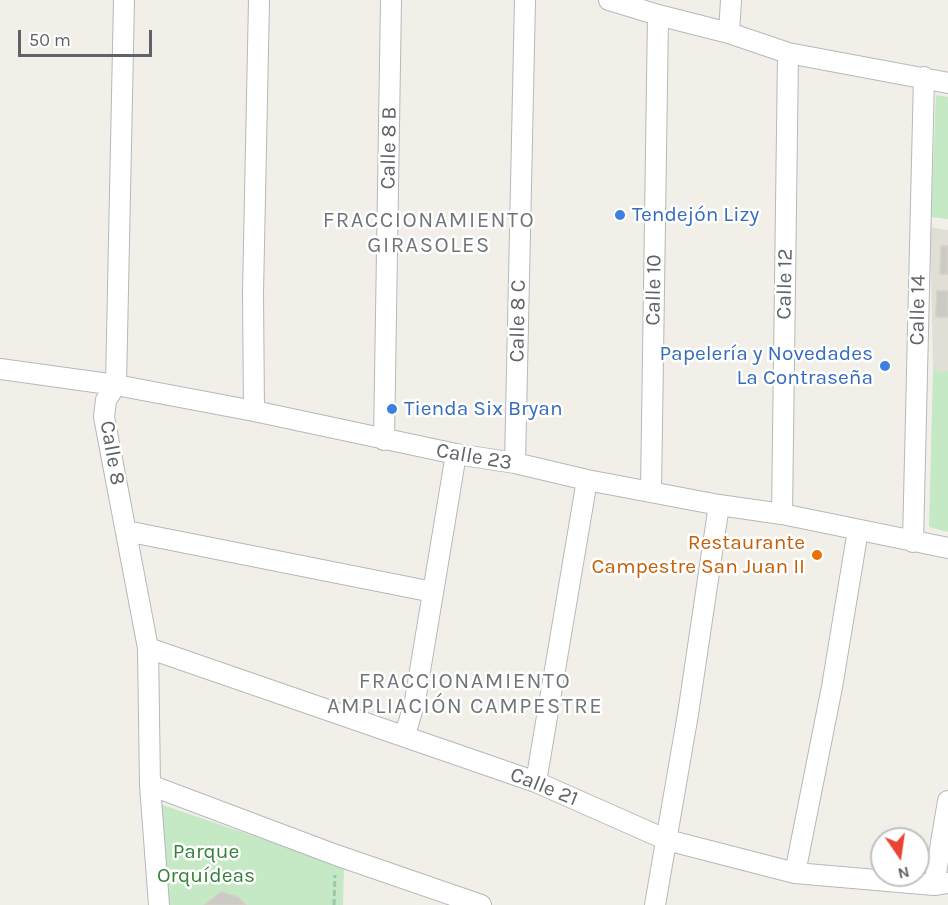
<!DOCTYPE html>
<meta charset="utf-8">
<style>
body{margin:0}
#map{position:relative;width:948px;height:905px;overflow:hidden;background:#f1efe8;font-family:Karla,sans-serif}
canvas{display:block}
.north{position:absolute;left:870px;top:827px;width:60px;height:60px;box-sizing:border-box;background:#fff;border:2px solid #bfc1c3;border-radius:50%;rotate:167deg;font-size:16px;font-weight:700;line-height:24px;text-align:center;color:#5f6368}
.north::after{content:'';display:block;margin:auto;width:21px;height:27px;background:#ea4335;clip-path:polygon(50% 0,100% 100%,50% 72%,0 100%)}
.scale{position:absolute;left:18px;top:30px;width:134px;height:27px;box-sizing:border-box;border:3px solid #5f6368;border-top:0;padding-left:8px;font-size:18px;line-height:21px;white-space:nowrap;color:#5f6368;-webkit-text-stroke:4px #fff;paint-order:stroke}
</style>
<div id="map">
<canvas width="948" height="905"></canvas>
<div class="north">N</div>
<div class="scale">50 m</div>
</div>
<script>
const context = document.querySelector('canvas').getContext('2d');
context.lineJoin = 'round';
function fill(path, color) { context.fillStyle = color; context.fill(path, 'evenodd'); }
function strokePath(path, color, width, dash) { context.strokeStyle = color; context.lineWidth = width; context.lineCap = dash ? 'butt' : 'round'; context.setLineDash(dash || []); context.stroke(path); }
function drawText(font, color, halo, rows, align = 'center') {
  context.font = font + ' Karla,sans-serif'; context.lineWidth = 5; context.setLineDash([]); context.textBaseline = 'middle'; context.strokeStyle = halo; context.fillStyle = color; for (const [text, x, y, turn = 0] of rows) {
    context.save(); context.translate(x, y); context.rotate((+turn || 0) * Math.PI / 180); context.textAlign = isNaN(turn) ? turn : align; if (halo) context.strokeText(text, 0, 0); context.fillText(text, 0, 0); context.restore();
  }
}
const education = new Path2D(`
 M 930,227 L 948,230 L 948,371 L 933,370 Z`);
const green = new Path2D(`
 M 936,95 L 948,97 L 948,219 L 931,217 Z
 M 933,370 L 948,371 L 948,532 L 929,527 Z
 M 157,803 L 344,867 L 343,905 L 167,905 Z`);
const building = new Path2D(`
 M 941,246 L 948,246 L 948,274 L 940,274 Z
 M 937,291 L 948,291 L 948,317 L 936,317 Z
 M 221,892 L 238,897 L 246,905 L 204,905 Z`);
const path = new Path2D(`
 M 334,905 L 335,875`);
const minor = new Path2D(`
 M 124,0 L 116,385 L 106,400 L 104,417 L 148,648 L 150,785 L 159,905
 M 609,0 L 658,15 L 729,33 L 788,53 L 948,83
 M 729,33 L 731,0
 M 0,369 L 116,385 L 254,411 L 456,454 L 515,463 L 587,480 L 719,505 L 782,514 L 948,548
 M 254,411 L 253,293 L 259,0
 M 384,440 L 391,0
 M 515,463 L 525,0
 M 651,492 L 658,15
 M 782,514 L 788,53
 M 126,531 L 433,592
 M 913,542 L 924,77
 M 148,648 L 536,782 L 667,840 L 795,873 L 934,885 L 948,883
 M 405,735 L 415,701 L 456,454
 M 536,782 L 587,480
 M 150,785 L 336,855 L 481,905
 M 795,873 L 832,687 L 858,530
 M 934,885 L 948,801
 M 655,905 L 688,714 L 719,505`);
const markers = [
 [620,215,6,"#3f7fe0"],
 [885,366,6,"#3f7fe0"],
 [392,409,6,"#3f7fe0"],
 [817,555,6,"#e8710a"]
];
const streetNames = [
 ["Calle 8 B",389,148,-89],
 ["Calle 12",785,284,-89],
 ["Calle 10",654,290,-89],
 ["Calle 14",918,310,-89],
 ["Calle 8 C",518,321,-89],
 ["Calle 8",112,453,80],
 ["Calle 23",474,457,10],
 ["Calle 21",544,787,22]
];
const shopNames = [
 ["Tendejón Lizy",632,215],
 ["Papelería y Novedades",873,354,"right"],
 ["La Contraseña",873,378,"right"],
 ["Tienda Six Bryan",404,409]
];
const foodNames = [
 ["Restaurante",805,543],
 ["Campestre San Juan II",805,567]
];
const parkNames = [
 ["Parque",206,852],
 ["Orquídeas",206,876]
];
const neighbourhoodNames = [
 ["FRACCIONAMIENTO",429,221],
 ["GIRASOLES",429,246],
 ["FRACCIONAMIENTO",465,682],
 ["AMPLIACIÓN CAMPESTRE",465,707]
];
fill(education, '#e1ded6');
fill(green, '#c5e8c5');
fill(building, '#cccac5');
strokePath(building, '#d6d1c6', 1.5);
strokePath(minor, '#b5b8bc', 22);
strokePath(path, '#9cc7a9', 3, [6, 3]);
strokePath(minor, '#fff', 20);
for (const [x, y, r, color] of markers) { const dot = new Path2D(); dot.arc(x, y, r, 0, 2 * Math.PI); context.fillStyle = color; context.fill(dot); strokePath(dot, '#fff', 2); }
drawText('21px', '#5f6368', '#fff', streetNames);
drawText('21px', '#366cbe', '#fff', shopNames, 'left');
drawText('21px', '#c56008', '#fff', foodNames, 'right');
drawText('21px', '#348238', '#fff', parkNames);
context.letterSpacing = '1.5px';
drawText('22px', '#70757a', '#fff', neighbourhoodNames);
context.letterSpacing = '0px';
</script>
